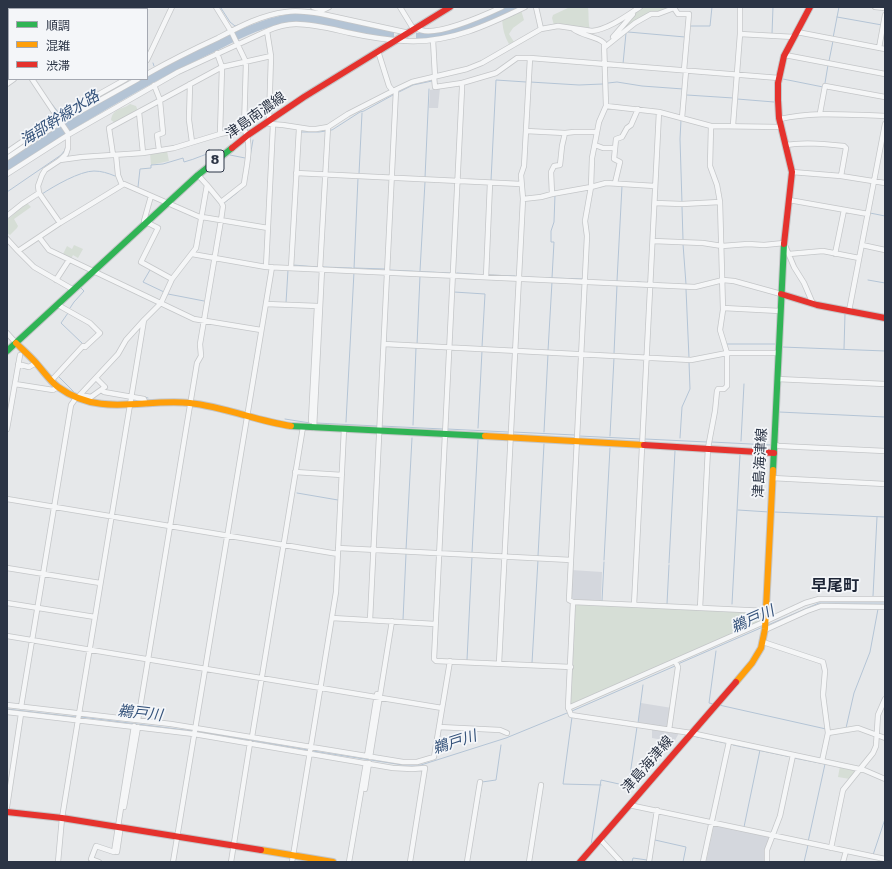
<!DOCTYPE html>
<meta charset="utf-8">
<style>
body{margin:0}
#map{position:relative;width:892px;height:869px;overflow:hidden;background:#e6e8ea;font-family:"DejaVu Sans","Noto Sans JP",sans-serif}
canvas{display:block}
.frame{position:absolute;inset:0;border:8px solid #2b3445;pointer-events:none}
.legend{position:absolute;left:8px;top:8px;width:140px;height:72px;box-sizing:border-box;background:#f4f6f9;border:1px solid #a4a8b1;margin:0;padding:5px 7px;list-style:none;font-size:12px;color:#2b3445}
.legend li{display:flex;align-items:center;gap:8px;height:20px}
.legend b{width:20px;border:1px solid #a4a8b1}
</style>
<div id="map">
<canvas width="892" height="869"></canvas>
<div class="frame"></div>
<ul class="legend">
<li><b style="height:5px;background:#30b455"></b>順調</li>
<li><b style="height:5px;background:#ff9f0a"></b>混雑</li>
<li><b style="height:5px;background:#e5322d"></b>渋滞</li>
</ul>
</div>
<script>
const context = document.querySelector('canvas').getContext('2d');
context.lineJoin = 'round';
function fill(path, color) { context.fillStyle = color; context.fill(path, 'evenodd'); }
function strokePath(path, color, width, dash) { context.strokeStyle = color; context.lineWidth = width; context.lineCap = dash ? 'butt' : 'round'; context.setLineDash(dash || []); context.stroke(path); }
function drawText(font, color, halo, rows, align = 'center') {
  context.font = font + ' "DejaVu Sans","Noto Sans JP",sans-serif'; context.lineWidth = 3.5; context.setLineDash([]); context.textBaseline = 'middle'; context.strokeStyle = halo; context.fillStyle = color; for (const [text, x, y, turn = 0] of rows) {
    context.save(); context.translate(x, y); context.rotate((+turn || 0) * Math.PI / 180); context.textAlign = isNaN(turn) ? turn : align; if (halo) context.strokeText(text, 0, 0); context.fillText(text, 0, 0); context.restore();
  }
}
const built = new Path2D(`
 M 440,88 L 438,108 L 429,108 L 430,90 Z
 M 571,570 L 602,572 L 601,601 L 570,599 Z
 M 641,703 L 672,708 L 669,728 L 638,724 Z
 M 652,729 L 679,733 L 674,742 L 652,738 Z
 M 714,825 L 770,836 L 767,862 L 706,862 Z`);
const green = new Path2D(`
 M 570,7 L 588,7 C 589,15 588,22 590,30 L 554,25 L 552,18 L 553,15 Z
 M 641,7 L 672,7 L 621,31 L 637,10 Z
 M 521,10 L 524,20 L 513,28 L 509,34 L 514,42 L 509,44 C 504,35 503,29 502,19 Z
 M 130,104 L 136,106 L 138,111 L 115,123 L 111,120 C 113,108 122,110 130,104 Z
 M 167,151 L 169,161 L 151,165 L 150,153 Z
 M 27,203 L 31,207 L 14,219 L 18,226 L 17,228 L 10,235 L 7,233 L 7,220 Z
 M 74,245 L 83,249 L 78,258 L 73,255 L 71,259 L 63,254 L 67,246 L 72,249 Z
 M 576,604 L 762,613 L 762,621 L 571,704 L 570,703 L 575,605 Z
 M 840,766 L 857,770 L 850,779 L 838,777 Z`);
const water = new Path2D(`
 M 507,7 L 522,7 L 476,28 L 439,38 L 416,39 L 416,33 C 448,34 478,20 507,7 Z
 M 299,13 L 311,14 L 394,30 L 394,37 C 380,38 365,34 352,31 C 328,26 304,21 280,25 C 259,28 235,41 216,51 C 143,85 74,128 7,172 L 7,160 C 50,130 96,105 142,79 L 147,79 L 147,76 C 173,62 199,48 226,36 C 250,25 272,15 299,13 Z`);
const stream = new Path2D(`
 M 221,8 L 230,22 L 235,26 L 238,25
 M 837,17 L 882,25
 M 690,26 L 710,26 L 712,7
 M 628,32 L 685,37
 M 772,34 L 773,7
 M 833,38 L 839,7
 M 829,61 L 833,41
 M 153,63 L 154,66
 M 623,64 L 626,33
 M 783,79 L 823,87
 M 530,82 L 579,85 L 603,84
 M 608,83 L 617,82 L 642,86 L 683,89
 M 825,83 L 828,65
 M 399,92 L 413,85 L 432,81
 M 687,95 L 733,98
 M 47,98 L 59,113
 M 737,99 L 774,102
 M 66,115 L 113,89
 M 681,120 L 680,139 L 682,203
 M 329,130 L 332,130 L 360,112 L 364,111 L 393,95
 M 301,132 L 319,132 L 326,131
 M 230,155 L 245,158
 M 250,157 L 253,140
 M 359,174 L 362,113
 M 425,178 L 429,89
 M 491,181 L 496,80 L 526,82
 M 138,187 L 140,169 L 151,168 L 151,165 L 163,164 L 183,158 L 184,162 C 196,159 207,153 219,150 L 220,152
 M 7,192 L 61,155 L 65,150 L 66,144
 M 42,194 C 54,186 80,171 94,171 C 101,171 108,173 115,176
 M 224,203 L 238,192
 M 682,207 L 683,239
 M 870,213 L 885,216
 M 683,244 L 686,284
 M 293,265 L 318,267
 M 323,267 L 352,268
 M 354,268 L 385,269
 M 354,269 L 358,178
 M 150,270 L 143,282 L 164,292
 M 389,270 L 450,273
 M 420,271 L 425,182
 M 457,273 L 484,275
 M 488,275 L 515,276
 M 521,277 L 583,279
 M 552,278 L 554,242 L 551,242 L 551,231 L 554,222 L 555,195
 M 868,280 L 885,283
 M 617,281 L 622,186
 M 637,282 L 648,283
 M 686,289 L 689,358
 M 454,292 L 485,294 L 482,347
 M 168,294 L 204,301
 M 286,303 L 288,270
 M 70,308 L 74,302 L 84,291 L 81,288
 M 68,313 L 61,323 L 83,344
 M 727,344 L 775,344
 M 417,345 L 420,276
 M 782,347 L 885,351
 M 844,349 L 845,314
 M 548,351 L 552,282
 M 614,354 L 617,285
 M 58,376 L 76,394
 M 144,397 L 148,398
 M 779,412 L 885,417
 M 285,419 L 310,423
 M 346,422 L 354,272
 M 316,423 L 377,426
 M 413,425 L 416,348
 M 381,426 L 443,429
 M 478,428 L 482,351
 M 447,429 L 508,432
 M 513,432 L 575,435
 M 544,432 L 548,354
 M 579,436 L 641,439
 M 610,436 L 614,358
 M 680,438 L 682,407 L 690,389 L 689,362
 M 645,439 L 707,442
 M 741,441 L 744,384
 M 711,442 L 771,445
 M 297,493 L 338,500
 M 738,510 L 769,512
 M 774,512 L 885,517
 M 406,550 L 412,438
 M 472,553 L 478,440
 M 538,556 L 544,444
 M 604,560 L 610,448
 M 669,563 L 675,451
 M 873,596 L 877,517
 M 602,601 L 604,562
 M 667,604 L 669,565
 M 732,604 L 740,455
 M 403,620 L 406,554
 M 768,625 L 819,603 L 885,603
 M 467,660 L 472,557
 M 532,663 L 538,560
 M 678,664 L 763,627
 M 714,704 L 709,703 L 716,651
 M 719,705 L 826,729
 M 7,709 L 76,717
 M 572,711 L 675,666
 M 81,717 L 193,731
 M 572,717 L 563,784 L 601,785
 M 638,723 L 643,685
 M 845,728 L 846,728 L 854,693 L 870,652 L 878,609
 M 196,731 L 308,750
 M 693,736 L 725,743
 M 733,745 L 791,757
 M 313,751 L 403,765 L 421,765 L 506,738 L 567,713
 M 794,758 L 825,764 L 808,842
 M 629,782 L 637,727
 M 478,808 L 482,782 L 496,780 L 501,745
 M 744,827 L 760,750
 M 655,840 L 686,847 L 683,862
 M 591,845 L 601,780 L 628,786
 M 873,855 L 885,819
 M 632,862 L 633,858 L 647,860
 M 804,862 L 808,845`);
const street = new Path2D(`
 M 216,7 L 232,33 L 246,62 L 244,129
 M 313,7 L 323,10 L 329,7
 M 400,7 L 414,30
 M 536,7 L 541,29
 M 875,7 L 885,8
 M 18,9 L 21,7
 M 111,9 L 114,7
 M 7,15 L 9,14
 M 417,28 C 430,40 487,14 502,7
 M 573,29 C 582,36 597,36 604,43 L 606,106 L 599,122 L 592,158 L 591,187 L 585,221 L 587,236 L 569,600 L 573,602 L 766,611
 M 267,31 L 271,56 L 269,120
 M 797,32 L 885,49
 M 7,33 L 9,37
 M 740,34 L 794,37
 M 613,37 L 633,14
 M 433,40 L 435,76
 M 7,47 L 9,46
 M 605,47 L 635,23 L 651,14 L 658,14 L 674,8 L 678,14 L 689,14 L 684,70
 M 879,48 L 885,15
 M 378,51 L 389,86 L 393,91 L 412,82 L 467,69 L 482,63 L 541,29 L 558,26 L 592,31 C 609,29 626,16 640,7
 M 217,53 L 222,67 L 220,134
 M 785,55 L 885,74
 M 147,60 L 172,7
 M 147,74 C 170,61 194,49 218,38 C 239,27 261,15 286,12 C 298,10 310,12 322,14 L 409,33
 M 434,77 L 435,87 L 462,83 L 462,88 L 434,659 L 436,661 L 571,667
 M 32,79 L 68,133 L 68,148 L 66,154 L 60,160 L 45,170 L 42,175 L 38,186 L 39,193 L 60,223
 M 462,83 L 496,73 L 517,58 L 530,58
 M 7,84 L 14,79
 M 190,84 L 189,120 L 192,142
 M 154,85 L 160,100
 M 606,106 L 659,112 L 711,126 L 781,127
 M 139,112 L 143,153
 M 820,113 L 825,86 L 885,97
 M 58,117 L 126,79
 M 682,118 L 686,71
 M 780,119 C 816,111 848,115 885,116
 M 270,124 L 283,125 L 309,129 L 316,129 L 328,127 L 348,114 L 393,91
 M 733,125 L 740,34 L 740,7
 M 526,131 L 565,133 L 574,132 L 596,132
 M 595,145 L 603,148 L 614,148
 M 786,145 C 805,142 825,144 844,146 L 846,148 L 841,176
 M 159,150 L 157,135 L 163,133 L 160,101
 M 7,152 L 58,117
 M 113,155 L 109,128 L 222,67 L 271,56
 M 116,155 L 118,175 L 122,185
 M 7,158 L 61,122 L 138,79
 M 60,160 L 82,157 L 143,153 L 174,148 L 220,134 L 244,129 C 253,145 246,167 244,184 L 221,202 L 207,185
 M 792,172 L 841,176 L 885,183
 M 296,173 L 521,184
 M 7,174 L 68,135 L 178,72 L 267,31 C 276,27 286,24 296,24 C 314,24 332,29 350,33 C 368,37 388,40 407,41 C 450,43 488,25 525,7
 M 615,183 L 620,162 L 614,159 L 616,139 L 622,137 L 627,128 L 631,125 L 638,109
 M 552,194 L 551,172 L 554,166 L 560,165 L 562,146 L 565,133
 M 151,196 L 144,221 L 158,228 L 141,262 L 172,279
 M 523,199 L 541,197 L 552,194 L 591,187 L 606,183 L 655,186
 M 789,200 L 868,214
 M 655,203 L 682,204 L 720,202
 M 7,216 L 22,204 L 39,193
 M 202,217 L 268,228
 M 202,218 L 124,184 L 60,223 L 39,237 L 49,250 L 194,319 L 261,330
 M 7,239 L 18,251 L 39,237
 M 653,241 L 703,243 L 722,246 L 748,244 L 764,245 L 784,243 L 794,267 L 804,283 L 813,304
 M 862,245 L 885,250
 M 18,251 L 34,267 L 74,290
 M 192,254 L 266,267 L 695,287 L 723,280 L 734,281 L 781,294
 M 789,254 L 823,251 L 859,258
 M 835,254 L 844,210
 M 266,267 L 273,125
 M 291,268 L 299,129
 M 320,269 L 328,127
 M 486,277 L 490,183
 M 56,280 L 69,260
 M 266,304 L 318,306
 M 723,308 L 780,311
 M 849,311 L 885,124
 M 7,333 L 16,343
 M 384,344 L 691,360 L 727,353 L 778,353
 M 18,364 L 29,367 L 36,363
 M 777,379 L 885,384
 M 51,381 L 83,346 L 85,347 L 100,333 L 90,323 L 58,305
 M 15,384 L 53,390 L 58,387
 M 101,390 L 104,392 L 144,399 L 146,404
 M 80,395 L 91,397 L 105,387 L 96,378
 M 77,398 L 118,354 L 126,340 L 144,320
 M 314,421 L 311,421 L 317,306
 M 314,428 L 322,269
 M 7,429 L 20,355
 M 774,444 L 779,446 L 885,451
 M 295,472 L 342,475
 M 772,478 L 885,484
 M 7,499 L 338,554
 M 338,548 L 571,560
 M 7,568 L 100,583
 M 573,602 L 568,707 L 571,715 L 691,733 L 864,770 L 885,779
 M 7,603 L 95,617
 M 634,605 L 659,112
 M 700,608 L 708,448 L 715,411 L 717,391 L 718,389 L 724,389 L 727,386 L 727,353 L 720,330 L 723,310 L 720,202 L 717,185 L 710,166 L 711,126
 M 332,618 L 435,624
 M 370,620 L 396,90
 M 766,621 L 805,603 L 819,599 L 885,599
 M 765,630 L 807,611 L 821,606 L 885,607
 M 7,636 L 442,708
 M 763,642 L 823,662 L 825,671 L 823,695 L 828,733 L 822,761
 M 499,663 L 523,199 L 521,175 L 524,166 L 530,58 L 779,78
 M 7,705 L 171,724 L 403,762 L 417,762 L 434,757 L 450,661
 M 21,707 L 71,405 L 76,398
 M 568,708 L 766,621
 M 7,712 L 194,734 L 393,768 L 412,769 L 425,768 L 410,862
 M 138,720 L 197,363 L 201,356 L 200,344 L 221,220 L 223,206 L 221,202
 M 439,727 L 500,730 L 507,733
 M 669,730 L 678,667 L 675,661
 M 828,733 L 858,728 L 885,738
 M 252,737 L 303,427
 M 367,756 L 377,694
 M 370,757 L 392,621
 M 365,789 L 369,763
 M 629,805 L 885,859
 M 7,807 L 21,714
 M 124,807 L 138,727
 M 600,839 L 621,862
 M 831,848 L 843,790 L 873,753 L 876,746 L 878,715 L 885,699
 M 117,852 L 120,832
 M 58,862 L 62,818 L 78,720 L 144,320 L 161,303 L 172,279 L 196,248 L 207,185 L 198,175
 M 99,862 L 91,859 L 96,846 L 114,852 L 134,726
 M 173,862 L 272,267
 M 231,862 L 250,743
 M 292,862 L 336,592 L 344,429
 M 349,862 L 366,763
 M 467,862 L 480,782
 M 529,862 L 541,785
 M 649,862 L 657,810
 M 703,862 L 729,742
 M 767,862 L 767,850 L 780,816 L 793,755
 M 843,862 L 846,851`);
const fast = new Path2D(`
 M 7,351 L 198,175 L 232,148
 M 291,426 L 485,436
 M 773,470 L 784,244`);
const slow = new Path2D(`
 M 16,343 C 23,350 31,357 37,364 C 44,372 50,381 58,387 C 101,418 143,398 190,403 C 225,407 257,421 291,426
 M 485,436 L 644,445
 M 736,682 L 752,663 L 761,648 L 765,629 L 773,470
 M 261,850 L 333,862`);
const jam = new Path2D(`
 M 232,148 L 248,135 L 304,97 L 450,7
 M 784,244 L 792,172 L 779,118 L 778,100 L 778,83 L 784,56 L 810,7
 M 781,294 L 817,305 L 885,318
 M 644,445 L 774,453
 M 7,812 L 62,818 L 261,850
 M 580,862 L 736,682`);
const shields = [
 [215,161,18]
];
const shieldNames = [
 ["8",215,161]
];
const streetNames = [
 ["津島南濃線",256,116,-35],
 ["津島海津線",761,463,-87],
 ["津島海津線",648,765,-49]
];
const waterNames = [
 ["海部幹線水路",60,119,-32],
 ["鵜戸川",753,620,-24],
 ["鵜戸川",140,714,6],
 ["鵜戸川",455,743,-18]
];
const quarterNames = [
 ["早尾町",835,587]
];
fill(built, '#d4d7dd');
fill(green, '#d6ded6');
fill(water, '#b4c4d5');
strokePath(stream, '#b4c4d5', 1);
strokePath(street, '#c4c6c8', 6);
strokePath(fast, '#c4c6c8', 8);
strokePath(slow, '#c4c6c8', 8);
strokePath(jam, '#c4c6c8', 8);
strokePath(street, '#f5f6f7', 4.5);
strokePath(fast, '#30b455', 6);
strokePath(slow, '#ff9f0a', 6);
strokePath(jam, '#e5322d', 6);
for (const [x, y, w] of shields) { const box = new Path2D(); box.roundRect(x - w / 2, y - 11, w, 22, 3); context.fillStyle = '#f4f6f9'; context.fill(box); strokePath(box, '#2b3445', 1); }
drawText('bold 13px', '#2b3445', null, shieldNames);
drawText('14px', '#2b3445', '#f4f6f9', streetNames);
drawText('italic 15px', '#34527a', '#f4f6f9', waterNames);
drawText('bold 16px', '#1d2536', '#f4f6f9', quarterNames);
</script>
